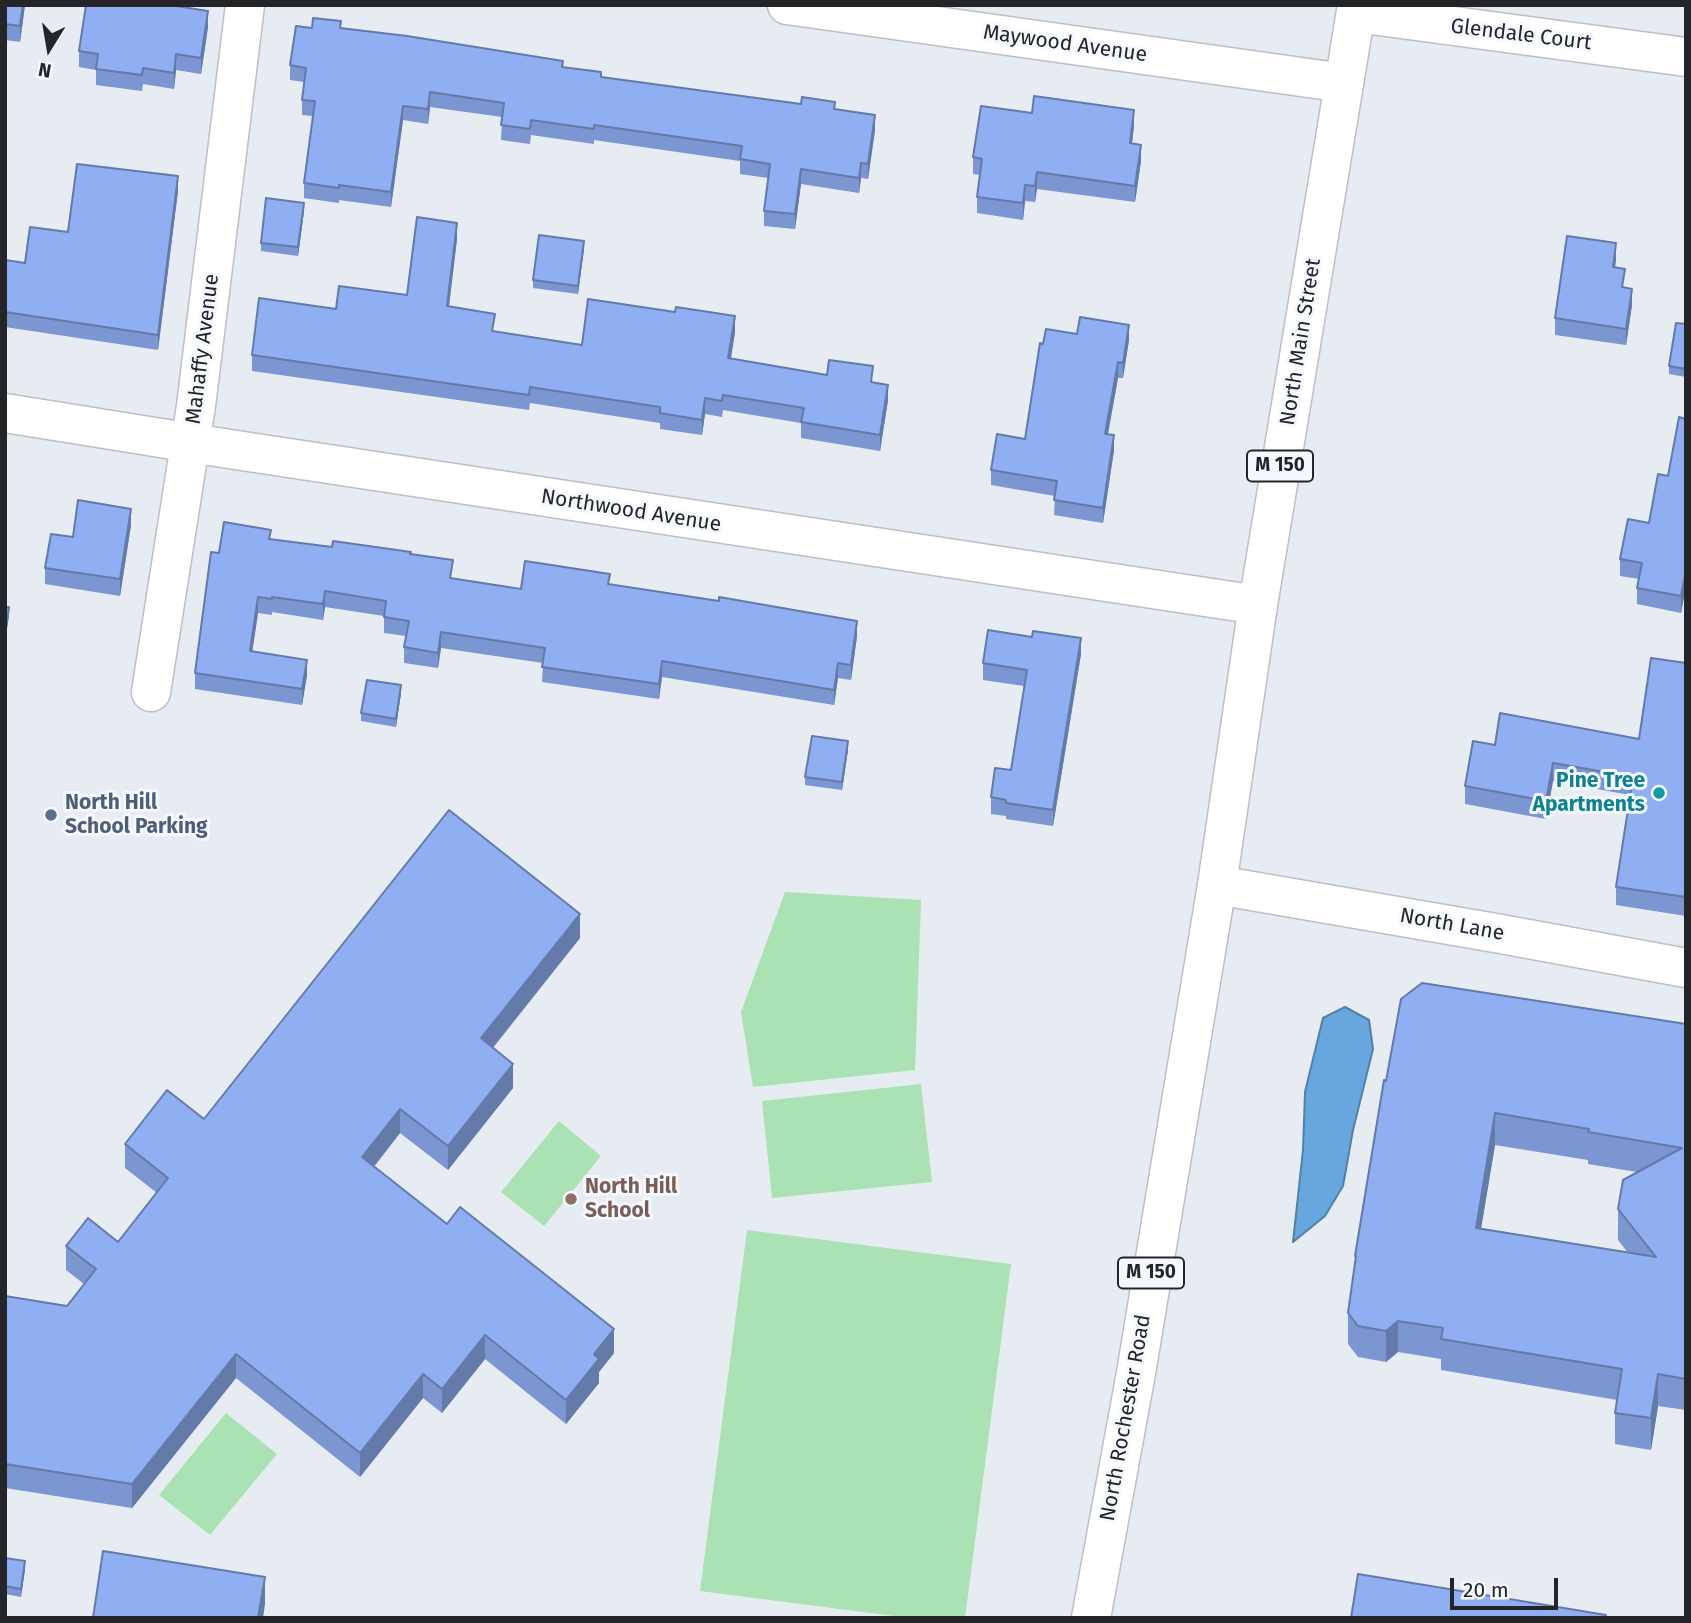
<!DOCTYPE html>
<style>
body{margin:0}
#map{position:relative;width:1691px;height:1623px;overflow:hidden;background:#e7ebf2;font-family:"Fira Sans",sans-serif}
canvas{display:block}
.frame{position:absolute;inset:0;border:7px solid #232528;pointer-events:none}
.north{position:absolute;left:14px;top:14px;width:70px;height:70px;-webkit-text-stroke:5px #f5f8fe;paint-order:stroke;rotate:191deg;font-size:19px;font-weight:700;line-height:28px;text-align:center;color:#232528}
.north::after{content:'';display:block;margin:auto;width:24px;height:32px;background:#232528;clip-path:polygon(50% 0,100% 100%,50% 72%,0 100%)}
.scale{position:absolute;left:1450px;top:1578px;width:108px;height:32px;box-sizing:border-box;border:4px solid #232528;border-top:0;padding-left:9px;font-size:21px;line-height:24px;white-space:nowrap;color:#232528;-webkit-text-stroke:5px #f5f8fe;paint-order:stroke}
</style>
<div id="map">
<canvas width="1691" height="1623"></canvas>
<div class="frame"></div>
<div class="north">N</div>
<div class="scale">20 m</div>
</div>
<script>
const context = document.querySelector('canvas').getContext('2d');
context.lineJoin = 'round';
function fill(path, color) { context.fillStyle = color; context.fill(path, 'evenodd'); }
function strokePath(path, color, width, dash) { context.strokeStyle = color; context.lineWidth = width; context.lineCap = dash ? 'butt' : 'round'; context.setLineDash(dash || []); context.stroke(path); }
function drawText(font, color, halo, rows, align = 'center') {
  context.font = font + ' "Fira Sans",sans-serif'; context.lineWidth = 6; context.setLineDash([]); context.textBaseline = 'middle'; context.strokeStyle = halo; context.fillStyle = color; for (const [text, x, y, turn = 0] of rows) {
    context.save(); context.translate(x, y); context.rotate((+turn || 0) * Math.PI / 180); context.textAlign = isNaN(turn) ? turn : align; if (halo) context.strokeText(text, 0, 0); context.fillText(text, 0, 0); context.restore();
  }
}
const green = new Path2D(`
 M 785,892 L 921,900 L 915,1070 L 753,1087 L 741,1012 Z
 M 921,1084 L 932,1182 L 772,1198 L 762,1101 Z
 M 559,1121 L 601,1156 L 544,1226 L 501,1192 Z
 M 747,1230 L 1011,1264 L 965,1618 L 909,1618 L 700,1591 Z
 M 226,1413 L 277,1454 L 210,1535 L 159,1495 Z`);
const water = new Path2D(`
 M 1345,1007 L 1369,1020 L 1373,1049 L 1353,1130 L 1343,1186 L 1325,1216 L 1293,1242 L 1303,1150 L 1305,1092 L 1323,1018 Z`);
const street = new Path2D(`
 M 787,5 L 1344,83
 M 1356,13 L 1686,57
 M 5,413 L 223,448 L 1258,605
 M 151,692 L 196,406 L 245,5
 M 1217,885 L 1501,934 L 1686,968`);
const primary = new Path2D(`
 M 1091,1618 L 1136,1373 L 1217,885 L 1258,605 L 1357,5`);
const wall = new Path2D(`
 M 5,5 L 25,5 L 20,42 L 5,40 Z
 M 208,27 L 201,74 L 176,70 L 174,89 L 143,84 L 142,91 L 96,85 L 96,70 L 79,67 L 79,51 Z
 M 312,28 L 341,28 L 563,67 L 601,77 L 835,109 L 875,130 L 868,179 L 861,178 L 859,193 L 801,184 L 795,229 L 764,226 L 764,211 L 768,178 L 740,174 L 740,161 L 594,140 L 594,144 L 531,135 L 530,144 L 501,140 L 502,117 L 430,107 L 428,124 L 403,120 L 391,207 L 339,200 L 339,203 L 304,198 L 304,183 L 313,116 L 302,115 L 302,100 L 304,82 L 290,80 L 290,65 Z
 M 1032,113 L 1134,126 L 1132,143 L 1141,161 L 1135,202 L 1037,189 L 1035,202 L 1025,201 L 1023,220 L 977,213 L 977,197 L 980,175 L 973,174 L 973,157 Z
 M 178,191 L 158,350 L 5,327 L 5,260 L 25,263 L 68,232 Z
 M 304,211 L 298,256 L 261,251 L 261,243 Z
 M 457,239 L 449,306 L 494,332 L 582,345 L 735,332 L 731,359 L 873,382 L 888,400 L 880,451 L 801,438 L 801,423 L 723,410 L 722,417 L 705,414 L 702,435 L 660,429 L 660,423 L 530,403 L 529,410 L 252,371 L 252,355 L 336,309 L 407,295 Z
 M 584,249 L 578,294 L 533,288 L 533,280 Z
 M 1616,259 L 1615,268 L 1632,305 L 1626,345 L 1555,335 L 1555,318 Z
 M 1686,324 L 1686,377 L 1669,374 L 1669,366 Z
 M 1077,334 L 1129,340 L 1123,378 L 1118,378 L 1108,434 L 1114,450 L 1103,523 L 1054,515 L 1055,496 L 991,485 L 991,470 L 1025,439 L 1043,344 Z
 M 1686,419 L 1686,586 L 1681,613 L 1637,604 L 1637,588 L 1639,579 L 1620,576 L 1620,559 L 1649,523 L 1668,476 Z
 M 131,525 L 120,596 L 45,584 L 45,568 L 73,537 Z
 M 271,539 L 332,547 L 411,554 L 452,578 L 521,589 L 610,584 L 857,636 L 851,680 L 838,678 L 834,705 L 662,677 L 659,699 L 542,682 L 543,663 L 441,648 L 438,668 L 404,663 L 404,647 L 406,636 L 384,633 L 384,616 L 325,607 L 323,620 L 272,612 L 272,615 L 258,613 L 252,652 L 307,675 L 302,705 L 195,689 L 195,673 Z
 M 1081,654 L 1053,826 L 1006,819 L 1006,816 L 991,814 L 991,797 L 1011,770 L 1024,686 L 983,680 L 983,663 Z
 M 1686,663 L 1686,916 L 1616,905 L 1616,887 L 1630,795 L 1553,781 L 1546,819 L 1465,804 L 1465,786 L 1495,745 L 1639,739 Z
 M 401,693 L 396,727 L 361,721 L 361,713 Z
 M 848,750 L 842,790 L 805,785 L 805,777 Z
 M 580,938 L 493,1048 L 513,1088 L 448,1170 L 400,1133 L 374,1167 L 614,1353 L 599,1372 L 599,1383 L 566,1424 L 485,1359 L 442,1413 L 423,1398 L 360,1477 L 236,1378 L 132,1508 L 5,1488 L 5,1296 L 67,1306 L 84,1284 L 66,1270 L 66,1246 L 118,1242 L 157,1193 L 125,1168 L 125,1144 L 204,1119 Z
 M 1686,1024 L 1686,1410 L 1658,1406 L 1651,1450 L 1615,1444 L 1615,1413 L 1617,1400 L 1441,1370 L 1441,1359 L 1398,1352 L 1386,1362 L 1358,1357 L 1348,1344 L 1348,1313 L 1355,1268 L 1355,1256 L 1386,1081 ZM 1495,1145 L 1588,1160 L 1588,1164 L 1637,1172 L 1618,1209 L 1618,1240 L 1628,1253 L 1481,1228 Z
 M 5,1558 L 25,1569 L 21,1597 L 5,1594 Z`);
const shadedWall = new Path2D(`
 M 23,5 L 25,5 L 20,42 L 20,26 Z
 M 208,11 L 208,27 L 201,74 L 201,58 Z
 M 176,54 L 176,70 L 174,89 L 174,73 Z
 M 430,92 L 430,107 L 428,124 L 428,109 Z
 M 403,106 L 403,120 L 391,207 L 391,192 Z
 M 1134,110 L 1134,126 L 1130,159 L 1130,143 Z
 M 875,115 L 875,130 L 868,179 L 868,164 Z
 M 1141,145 L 1141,161 L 1135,202 L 1135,186 Z
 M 861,163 L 861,178 L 859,193 L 859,178 Z
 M 801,169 L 801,184 L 795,229 L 795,214 Z
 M 1037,172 L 1037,189 L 1035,202 L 1035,186 Z
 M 178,176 L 178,191 L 158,350 L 158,335 Z
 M 1025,185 L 1025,201 L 1023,220 L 1023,203 Z
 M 304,203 L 304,211 L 298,256 L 298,247 Z
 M 457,223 L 457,239 L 447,322 L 447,306 Z
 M 584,241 L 584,249 L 578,294 L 578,286 Z
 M 1616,243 L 1616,259 L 1613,283 L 1613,267 Z
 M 1632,289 L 1632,305 L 1626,345 L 1626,329 Z
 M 735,316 L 735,332 L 728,374 L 728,358 Z
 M 1129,325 L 1129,340 L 1123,378 L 1123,363 Z
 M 1118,362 L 1118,378 L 1105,449 L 1105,434 Z
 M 888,385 L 888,400 L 880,451 L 880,435 Z
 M 705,398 L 705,414 L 702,435 L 702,420 Z
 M 1114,435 L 1114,450 L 1103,523 L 1103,508 Z
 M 131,509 L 131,525 L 120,596 L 120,579 Z
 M 1686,570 L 1686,586 L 1681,613 L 1681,596 Z
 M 325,591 L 325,607 L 323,620 L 323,604 Z
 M 258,597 L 258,613 L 250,667 L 250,651 Z
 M 9,607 L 9,616 L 5,642 L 5,634 Z
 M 857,621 L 857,636 L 851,680 L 851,665 Z
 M 441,632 L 441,648 L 438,668 L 438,653 Z
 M 1081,638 L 1081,654 L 1053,826 L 1053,810 Z
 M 307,660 L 307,675 L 302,705 L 302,689 Z
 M 662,661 L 662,677 L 659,699 L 659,684 Z
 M 838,663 L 838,678 L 834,705 L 834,690 Z
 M 401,685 L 401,693 L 396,727 L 396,719 Z
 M 848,741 L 848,750 L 842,790 L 842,782 Z
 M 1553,763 L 1553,781 L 1546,819 L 1546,801 Z
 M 580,914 L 580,938 L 481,1062 L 481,1038 Z
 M 513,1064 L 513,1088 L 448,1170 L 448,1146 Z
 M 400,1109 L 400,1133 L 362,1181 L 362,1157 Z
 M 1495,1113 L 1495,1145 L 1476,1259 L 1476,1228 Z
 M 1398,1321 L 1398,1352 L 1386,1362 L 1386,1331 Z
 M 614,1329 L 614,1353 L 599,1372 L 599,1383 L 566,1424 L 566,1400 L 594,1354 Z
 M 485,1335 L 485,1359 L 442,1413 L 442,1389 Z
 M 236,1354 L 236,1378 L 132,1508 L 132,1484 Z
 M 423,1374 L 423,1398 L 360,1477 L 360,1453 Z
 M 1658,1374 L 1658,1406 L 1651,1450 L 1651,1418 Z
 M 25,1561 L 25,1569 L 21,1597 L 21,1589 Z
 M 265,1577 L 265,1604 L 263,1618 L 258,1618 Z`);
const building = new Path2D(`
 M 5,5 L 23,5 L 20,26 L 5,24 Z
 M 86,5 L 170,5 L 208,11 L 201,58 L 176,54 L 174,73 L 143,68 L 142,75 L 96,69 L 98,54 L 79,51 Z
 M 313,18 L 341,21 L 340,28 L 407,36 L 563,61 L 562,67 L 601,72 L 601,77 L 801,104 L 802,97 L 835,102 L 834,109 L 875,115 L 868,164 L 861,163 L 859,178 L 801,169 L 795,214 L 764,211 L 770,164 L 740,159 L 742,146 L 594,125 L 594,129 L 531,120 L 530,129 L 501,125 L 504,103 L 430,92 L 428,109 L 403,106 L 391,192 L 339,185 L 339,188 L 304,183 L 315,101 L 302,100 L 306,68 L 290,65 L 296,26 L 312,28 Z
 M 1034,96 L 1134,110 L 1130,143 L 1141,145 L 1135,186 L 1037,172 L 1035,186 L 1025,185 L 1023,203 L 977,197 L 982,159 L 973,157 L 981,106 L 1032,113 Z
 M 77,164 L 178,176 L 158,335 L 5,312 L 5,260 L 25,263 L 30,227 L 68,232 Z
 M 266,198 L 304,203 L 298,247 L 261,243 Z
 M 417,217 L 457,223 L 447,306 L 495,314 L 492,331 L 582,345 L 588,299 L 675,312 L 676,307 L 735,316 L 728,358 L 827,375 L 829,360 L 873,366 L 871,382 L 888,385 L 880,435 L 801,422 L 804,408 L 723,395 L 722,401 L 705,398 L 702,420 L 660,413 L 660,407 L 530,387 L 529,395 L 252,355 L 259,298 L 336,309 L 339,286 L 407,295 Z
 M 539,235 L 584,241 L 578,286 L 533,280 Z
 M 1567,236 L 1616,243 L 1613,267 L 1625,269 L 1622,287 L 1632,289 L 1626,329 L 1555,318 Z
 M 1080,317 L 1129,325 L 1123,363 L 1118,362 L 1105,434 L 1114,435 L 1103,508 L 1054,500 L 1057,481 L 991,470 L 997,434 L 1025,439 L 1040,343 L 1043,344 L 1046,329 L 1077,334 Z
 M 1676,323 L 1686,324 L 1686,369 L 1669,366 Z
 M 1679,417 L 1686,419 L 1686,570 L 1681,596 L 1637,588 L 1642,563 L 1620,559 L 1628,519 L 1649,523 L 1658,474 L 1668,476 Z
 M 78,500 L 131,509 L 120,579 L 45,568 L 51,534 L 73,537 Z
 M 224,522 L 271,530 L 269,539 L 332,547 L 333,541 L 411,552 L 410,554 L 453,560 L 450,578 L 521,589 L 525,561 L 610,574 L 608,584 L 719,601 L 719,597 L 857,621 L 851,665 L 838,663 L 834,690 L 662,661 L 659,684 L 542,667 L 545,648 L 441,632 L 438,653 L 404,647 L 409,621 L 384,617 L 386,601 L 325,591 L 323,604 L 272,597 L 272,599 L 258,597 L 250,651 L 307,660 L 302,689 L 195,673 L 211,552 L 219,553 Z
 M 5,607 L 9,607 L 5,634 Z
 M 988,630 L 1032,637 L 1033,631 L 1081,638 L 1053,810 L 1006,803 L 1006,800 L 991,797 L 995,768 L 1011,770 L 1027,670 L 983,663 Z
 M 1651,658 L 1686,663 L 1686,897 L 1616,887 L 1633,777 L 1553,763 L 1546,801 L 1465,786 L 1473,741 L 1495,745 L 1500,713 L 1639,739 Z
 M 367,680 L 401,685 L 396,719 L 361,713 Z
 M 812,736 L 848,741 L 842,782 L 805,777 Z
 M 449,810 L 580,914 L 481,1038 L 513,1064 L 448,1146 L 400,1109 L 362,1157 L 447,1224 L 460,1207 L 614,1329 L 594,1354 L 599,1359 L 566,1400 L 485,1335 L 442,1389 L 423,1374 L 360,1453 L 236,1354 L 132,1484 L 5,1464 L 5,1296 L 67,1306 L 96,1269 L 66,1246 L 88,1218 L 118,1242 L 168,1178 L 125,1144 L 167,1090 L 204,1119 Z
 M 1422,983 L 1686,1024 L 1686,1379 L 1658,1374 L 1651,1418 L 1615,1413 L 1622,1369 L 1441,1339 L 1443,1328 L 1398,1321 L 1386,1331 L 1358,1326 L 1348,1313 L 1356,1256 L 1355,1256 L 1384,1080 L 1386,1081 L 1401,999 ZM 1495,1113 L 1589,1129 L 1588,1132 L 1682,1148 L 1623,1180 L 1618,1209 L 1656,1257 L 1476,1228 Z
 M 103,1551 L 265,1577 L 258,1618 L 93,1618 Z
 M 5,1558 L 25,1561 L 21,1589 L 5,1586 Z
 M 1358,1574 L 1606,1615 L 1605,1618 L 1351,1618 Z`);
const markers = [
 [1659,793,7,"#0f9aa8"],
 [51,815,7,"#5c6f8a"],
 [571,1199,7,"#8d6e63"]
];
const shields = [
 [1280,466,66],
 [1151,1273,66]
];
const shieldNames = [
 ["M 150",1280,466],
 ["M 150",1151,1273]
];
const streetNames = [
 ["Glendale Court",1521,35,7],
 ["Maywood Avenue",1065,44,8],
 ["North Main Street",1301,342,-81],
 ["Mahaffy Avenue",203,349,-83],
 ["Northwood Avenue",631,511,9],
 ["North Lane",1452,925,10],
 ["North Rochester Road",1126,1418,-80]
];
const cultureNames = [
 ["Pine Tree",1645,781],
 ["Apartments",1645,805]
];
const serviceNames = [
 ["North Hill",65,803],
 ["School Parking",65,827]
];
const educationNames = [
 ["North Hill",585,1187],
 ["School",585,1211]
];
fill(green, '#abe2b3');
fill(water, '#67a7dd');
strokePath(water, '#5380a7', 2);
strokePath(street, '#bbbfc7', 41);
strokePath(primary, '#bbbfc7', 41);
strokePath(street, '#fff', 38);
strokePath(primary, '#fff', 38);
fill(wall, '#7b96d0');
fill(shadedWall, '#647aa9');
fill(building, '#8faff2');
strokePath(building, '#647aa9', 2);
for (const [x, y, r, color] of markers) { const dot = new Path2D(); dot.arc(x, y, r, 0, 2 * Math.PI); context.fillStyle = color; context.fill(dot); strokePath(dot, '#f5f8fe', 2.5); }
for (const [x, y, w] of shields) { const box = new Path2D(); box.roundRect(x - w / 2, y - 15.5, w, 31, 5); context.fillStyle = '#f5f8fe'; context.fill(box); strokePath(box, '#232528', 2); }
drawText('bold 19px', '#232528', null, shieldNames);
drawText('21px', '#232528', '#f5f8fe', streetNames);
drawText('bold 21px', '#0d838f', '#f5f8fe', cultureNames, 'right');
drawText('bold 21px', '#4e5e75', '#f5f8fe', serviceNames, 'left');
drawText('bold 21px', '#785e54', '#f5f8fe', educationNames, 'left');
</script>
